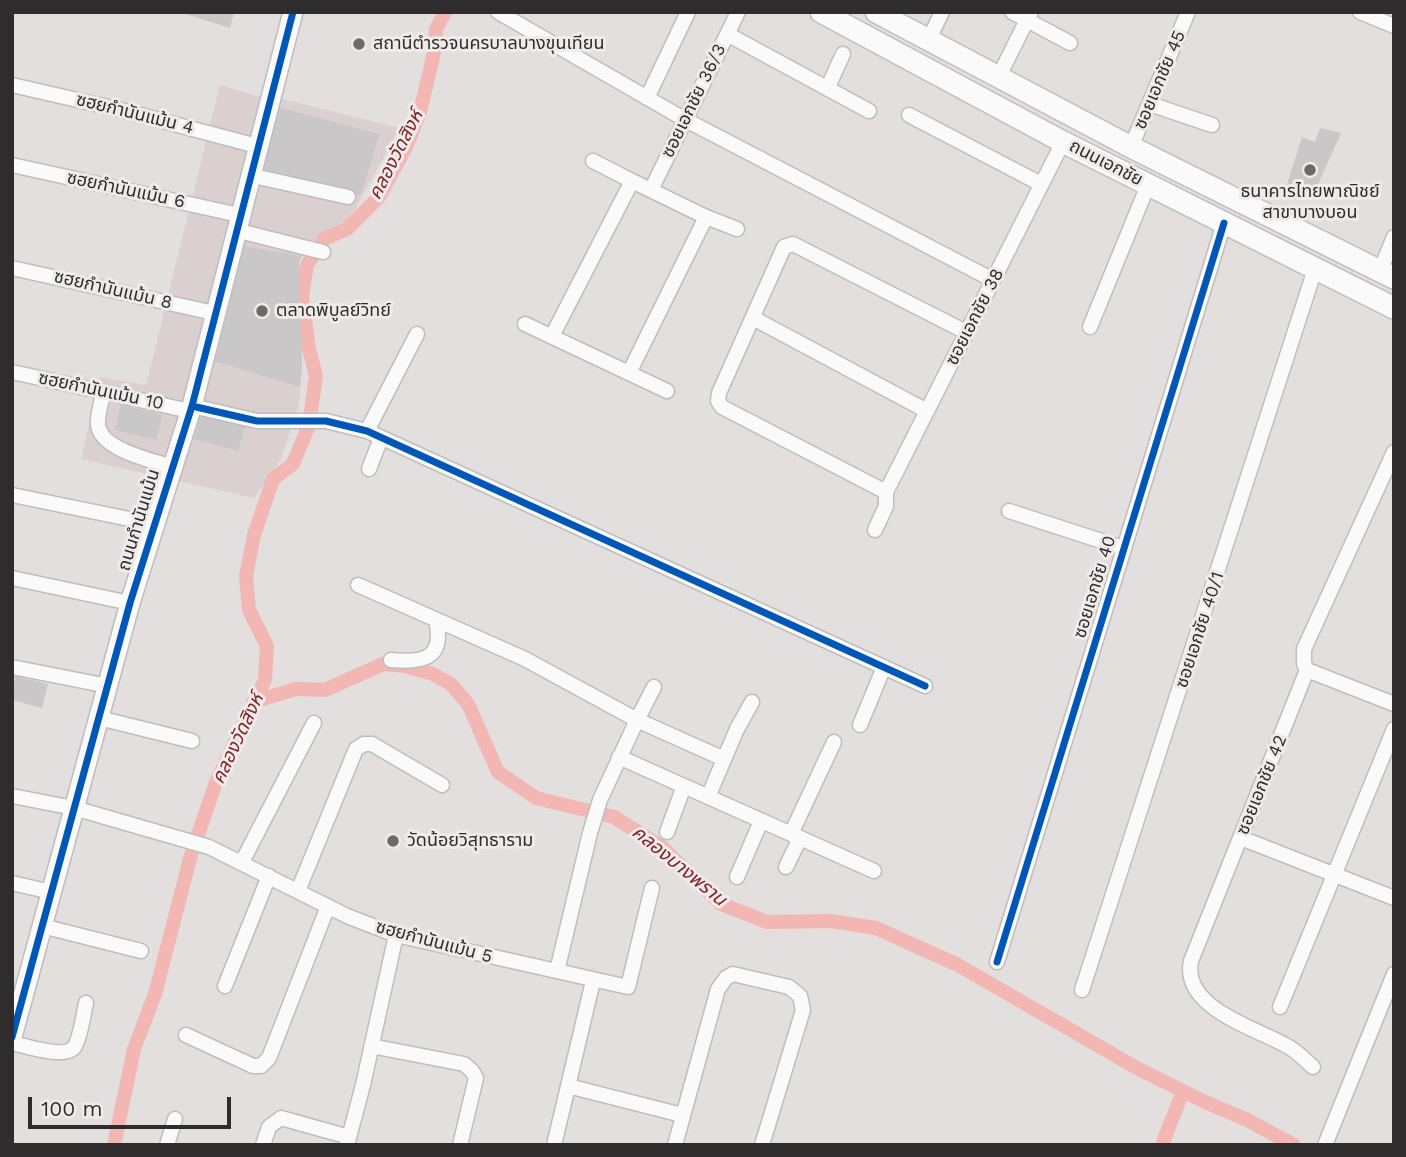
<!DOCTYPE html>
<meta charset="utf-8">
<style>
body{margin:0}
#map{position:relative;width:1406px;height:1157px;overflow:hidden;background:#e2dfde;font-family:"Work Sans",sans-serif}
canvas{display:block}
.frame{position:absolute;inset:0;border:14px solid #2e2c2c;pointer-events:none}
.scale{position:absolute;left:28px;top:1097px;width:203px;height:32px;box-sizing:border-box;border:4px solid #2e2c2c;border-top:0;padding-left:9px;font-size:21px;line-height:24px;white-space:nowrap;color:#2e2c2c;-webkit-text-stroke:5px #f0ebeb;paint-order:stroke}
</style>
<div id="map">
<canvas width="1406" height="1157"></canvas>
<div class="frame"></div>
<div class="scale">100 m</div>
</div>
<script>
const context = document.querySelector('canvas').getContext('2d');
context.lineJoin = 'round';
function fill(path, color) { context.fillStyle = color; context.fill(path, 'evenodd'); }
function strokePath(path, color, width, dash) { context.strokeStyle = color; context.lineWidth = width; context.lineCap = dash ? 'butt' : 'round'; context.setLineDash(dash || []); context.stroke(path); }
function drawText(font, color, halo, rows, align = 'center') {
  context.font = font + ' "Work Sans","Noto Sans Thai",sans-serif'; context.lineWidth = 6; context.setLineDash([]); context.textBaseline = 'middle'; context.strokeStyle = halo; context.fillStyle = color; for (const [text, x, y, turn = 0] of rows) {
    context.save(); context.translate(x, y); context.rotate((+turn || 0) * Math.PI / 180); context.textAlign = isNaN(turn) ? turn : align; if (halo) context.strokeText(text, 0, 0); context.fillText(text, 0, 0); context.restore();
  }
}
const built = new Path2D(`
 M 220,85 L 257,96 L 278,98 L 400,128 L 338,240 L 310,240 L 299,262 L 302,365 L 299,404 L 281,459 L 254,498 L 81,459 L 100,377 L 146,385 Z`);
const canal = new Path2D(`
 M 253,702 L 296,689 L 325,690 L 383,664 L 405,666 L 433,674 L 451,684 L 468,704 L 498,772 L 536,798 L 614,817 L 662,847 L 721,904 L 767,922 L 831,921 L 876,928 L 958,965 L 1135,1067 L 1203,1101 L 1247,1120 L 1294,1145
 M 114,1145 L 134,1049 L 155,994 L 191,855 L 216,782 L 265,680 L 267,646 L 249,610 L 246,576 L 254,535 L 273,479 L 293,464 L 309,425 L 316,376 L 309,349 L 302,296 L 307,265 L 324,239 L 347,229 L 379,197 L 406,147 L 420,112 L 434,53 L 436,29 L 445,12
 M 1162,1145 L 1183,1091`);
const building = new Path2D(`
 M 179,12 L 234,12 L 230,28 Z
 M 274,106 L 379,134 L 361,195 L 257,169 Z
 M 1320,128 L 1341,133 L 1311,200 L 1285,191 L 1302,137 L 1315,142 Z
 M 242,246 L 302,256 L 299,262 L 302,365 L 300,387 L 211,360 Z
 M 121,404 L 162,415 L 156,440 L 115,430 Z
 M 201,414 L 245,426 L 238,451 L 194,439 Z
 M 15,676 L 48,684 L 42,708 L 12,700 Z`);
const street = new Path2D(`
 M 498,12 L 684,119 L 993,280
 M 1012,12 L 1070,43
 M 1360,12 L 1394,26
 M 727,34 L 869,111
 M 928,41 L 942,12
 M 998,78 L 1031,12
 M 12,85 L 121,110 L 257,146
 M 828,87 L 843,54
 M 647,98 L 688,12
 M 1150,104 L 1212,125
 M 909,115 L 1041,184
 M 1131,147 L 1188,12
 M 593,161 L 632,181
 M 12,165 L 239,215
 M 249,175 L 348,197
 M 651,190 L 738,12
 M 706,217 L 737,229
 M 235,230 L 323,252
 M 12,268 L 214,313
 M 1380,271 L 1394,237
 M 753,318 L 927,411
 M 525,324 L 667,391
 M 1090,327 L 1148,185
 M 552,336 L 632,181 L 706,217 L 629,373
 M 12,372 L 190,411
 M 104,392 C 101,403 97,414 98,425 C 101,450 152,460 172,467
 M 192,406 L 257,421 L 326,421 L 367,431 L 925,686
 M 367,431 L 417,334
 M 369,469 L 381,438
 M 886,492 L 722,407 L 718,401 L 719,393 L 784,247 L 793,244 L 966,332
 M 12,495 L 154,524
 M 1009,511 L 1123,548
 M 875,530 L 886,506 L 886,492 L 1063,142
 M 12,578 L 130,603
 M 358,585 L 525,659 L 637,720 L 654,687
 M 391,660 C 423,663 445,659 436,620
 M 12,667 L 108,686
 M 1307,670 L 1394,704
 M 99,718 L 192,741
 M 860,725 L 884,667
 M 619,757 L 874,871
 M 12,796 L 74,808 L 209,847 L 347,916 L 396,935 L 628,987 L 652,888
 M 708,797 L 737,729 L 752,702
 M 667,832 L 684,786
 M 791,834 L 834,742
 M 1241,838 L 1394,898
 M 242,862 L 314,723
 M 786,867 L 800,838
 M 737,877 L 761,821
 M 12,883 L 51,892
 M 298,891 L 356,749 L 364,744 L 372,744 L 442,785
 M 42,926 L 141,951
 M 997,962 L 1224,223
 M 557,971 L 590,833 L 600,800 L 637,720 L 724,759
 M 225,986 L 269,876
 M 1082,990 L 1315,269
 M 1280,1007 L 1394,729
 M 186,1035 L 253,1066 L 261,1066 L 269,1058 L 328,906
 M 12,1043 C 26,1046 67,1060 75,1046 C 81,1035 83,1016 86,1003
 M 371,1046 L 464,1064 L 472,1071 L 476,1078 L 460,1145
 M 1313,1067 C 1305,1060 1297,1051 1287,1046 C 1256,1028 1181,1008 1191,961 L 1307,670 L 1304,664 L 1304,649 L 1394,452
 M 568,1086 L 682,1115
 M 167,1145 L 175,1119
 M 263,1145 L 269,1127 L 281,1118 L 349,1137
 M 347,1145 L 363,1085 L 396,935
 M 554,1145 L 593,981
 M 675,1145 L 718,989 L 726,978 L 733,974 L 789,987 L 800,996 L 803,1010 L 762,1145
 M 1325,1145 L 1394,974`);
const secondary = new Path2D(`
 M 12,1037 L 130,603 L 192,406 L 293,12`);
const primary = new Path2D(`
 M 821,12 L 1063,142 L 1394,308
 M 876,12 L 1131,147 L 1394,278`);
const cycleway = new Path2D(`
 M 192,406 L 257,421 L 326,421 L 367,431 L 925,686
 M 997,962 L 1224,223
 M 12,1037 L 130,603 L 192,406 L 293,12`);
const markers = [
 [359,44,7,"#6d6b6a"],
 [1310,170,7,"#6d6b6a"],
 [262,311,7,"#6d6b6a"],
 [393,841,7,"#6d6b6a"]
];
const poiNames = [
 ["สถานีตำรวจนครบาลบางขุนเทียน",373,44],
 ["ธนาคารไทยพาณิชย์",1310,192,"center"],
 ["สาขาบางบอน",1310,213,"center"],
 ["ตลาดพิบูลย์วิทย์",276,311],
 ["วัดน้อยวิสุทธาราม",407,841]
];
const streetNames = [
 ["ซอยเอกชัย 45",1160,80,-67],
 ["ซอยเอกชัย 36/3",694,101,-64],
 ["ซฮยกำนันแม้น 4",135,114,14],
 ["ถนนเอกชัย",1106,163,27],
 ["ซฮยกำนันแม้น 6",126,190,12],
 ["ซฮยกำนันแม้น 8",113,290,13],
 ["ซอยเอกชัย 38",975,317,-63],
 ["ซฮยกำนันแม้น 10",101,391,12],
 ["ถนนกำนันแม้น",139,520,-73],
 ["ซอยเอกชัย 40",1095,587,-73],
 ["ซอยเอกชัย 40/1",1200,630,-72],
 ["ซอยเอกชัย 42",1262,785,-68],
 ["ซฮยกำนันแม้น 5",434,942,15]
];
const waterNames = [
 ["คลองวัดสิงห์",396,155,-63],
 ["คลองวัดสิงห์",238,739,-65],
 ["คลองบางพราน",679,866,39]
];
fill(built, '#d9d0cf');
strokePath(canal, '#f2b6b3', 14);
fill(building, '#c9c7c7');
strokePath(street, '#bfbdbd', 17);
strokePath(secondary, '#bfbdbd', 22);
strokePath(primary, '#bfbdbd', 24);
strokePath(street, '#fbfafa', 14);
strokePath(secondary, '#fbfafa', 19);
strokePath(primary, '#fbfafa', 21);
strokePath(cycleway, '#0057b8', 7);
for (const [x, y, r, color] of markers) { const dot = new Path2D(); dot.arc(x, y, r, 0, 2 * Math.PI); context.fillStyle = color; context.fill(dot); strokePath(dot, '#f0ebeb', 2.5); }
drawText('18px', '#2e2c2c', '#f0ebeb', poiNames, 'left');
drawText('18px', '#2e2c2c', '#f0ebeb', streetNames);
drawText('italic 19px', '#832327', '#f0ebeb', waterNames);
</script>
